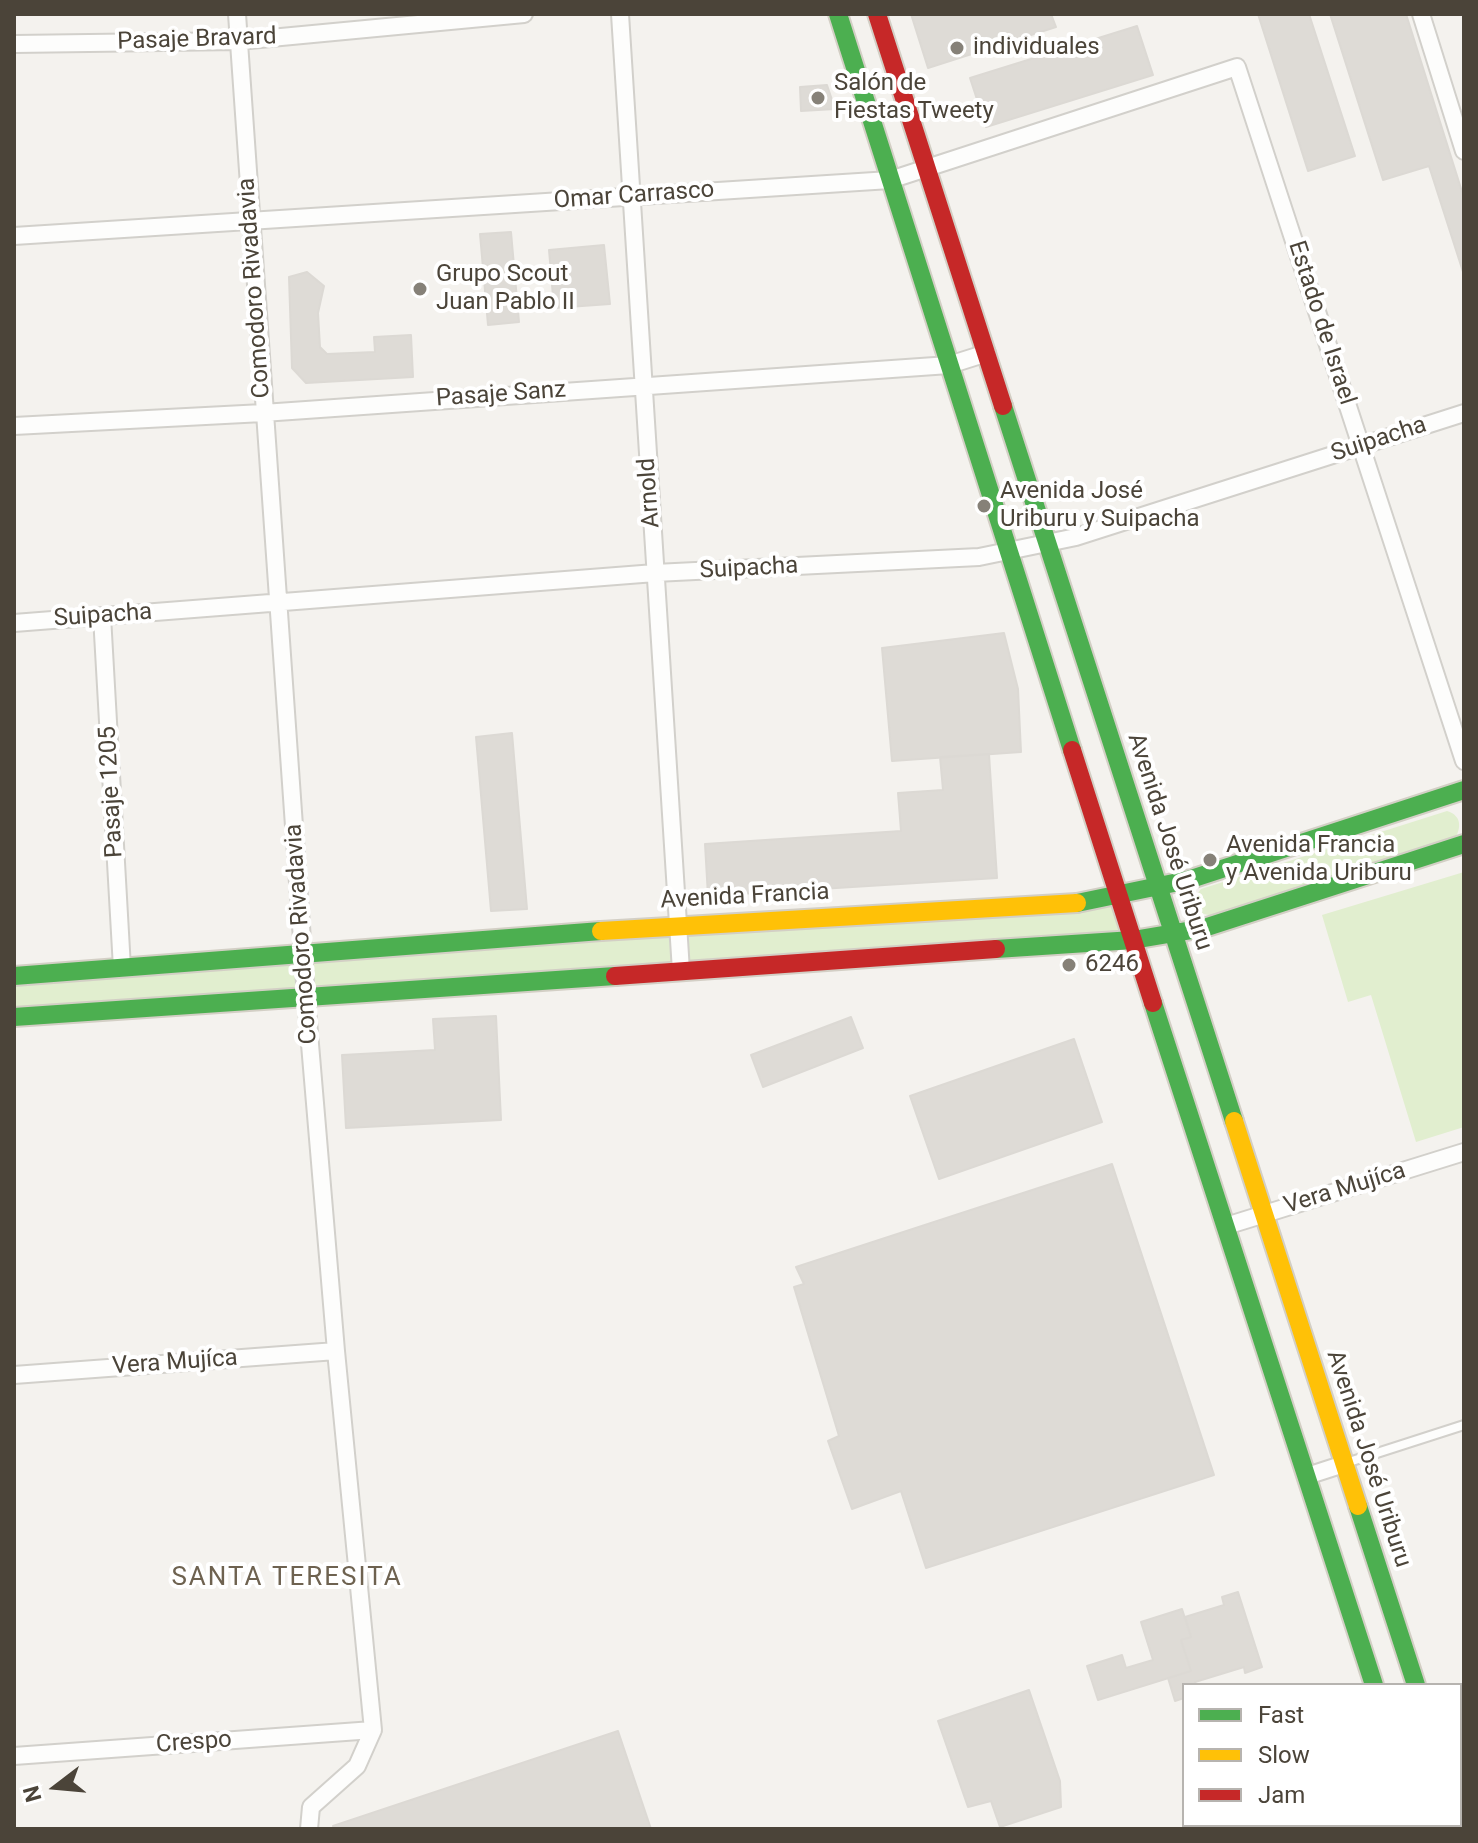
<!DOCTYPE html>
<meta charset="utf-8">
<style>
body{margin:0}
#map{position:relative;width:1478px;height:1843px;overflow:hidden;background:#f4f2ee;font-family:Roboto,sans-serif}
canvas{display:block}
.frame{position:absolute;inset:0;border:16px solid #4b4439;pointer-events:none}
.legend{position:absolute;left:1182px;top:1683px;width:280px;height:144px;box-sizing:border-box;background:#fff;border:2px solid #b7b4b0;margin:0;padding:10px 14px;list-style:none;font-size:24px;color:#4b4439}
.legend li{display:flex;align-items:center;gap:16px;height:40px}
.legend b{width:40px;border:2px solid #b7b4b0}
.north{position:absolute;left:16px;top:1747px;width:80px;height:80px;-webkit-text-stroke:6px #fff;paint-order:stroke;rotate:254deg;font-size:22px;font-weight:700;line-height:32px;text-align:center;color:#4b4439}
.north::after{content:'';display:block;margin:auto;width:28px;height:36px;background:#4b4439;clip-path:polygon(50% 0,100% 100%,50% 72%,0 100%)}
</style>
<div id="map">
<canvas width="1478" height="1843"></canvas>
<div class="frame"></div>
<ul class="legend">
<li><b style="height:10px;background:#4caf50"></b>Fast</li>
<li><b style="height:10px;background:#ffc107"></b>Slow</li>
<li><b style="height:10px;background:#c62828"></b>Jam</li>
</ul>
<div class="north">N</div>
</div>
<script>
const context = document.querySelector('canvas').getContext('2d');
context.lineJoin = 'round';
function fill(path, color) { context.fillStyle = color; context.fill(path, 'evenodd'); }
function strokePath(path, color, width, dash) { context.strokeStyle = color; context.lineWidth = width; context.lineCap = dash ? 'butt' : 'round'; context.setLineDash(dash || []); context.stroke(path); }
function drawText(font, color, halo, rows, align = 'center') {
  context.font = font + ' Roboto,sans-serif'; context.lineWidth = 8; context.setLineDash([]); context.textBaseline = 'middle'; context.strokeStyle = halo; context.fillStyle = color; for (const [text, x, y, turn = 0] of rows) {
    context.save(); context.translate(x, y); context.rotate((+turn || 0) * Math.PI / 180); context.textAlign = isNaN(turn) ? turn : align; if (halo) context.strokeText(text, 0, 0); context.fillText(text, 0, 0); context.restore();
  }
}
const green = new Path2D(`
 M 1447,811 C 1460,815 1462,825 1456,837 L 1212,916 L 1197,912 C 1193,902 1194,897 1201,889 Z
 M 1464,872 L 1464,1127 L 1416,1142 L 1371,995 L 1348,1002 L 1322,915 Z
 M 1119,896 L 1133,940 L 14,1017 L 14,976 Z`);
const building = new Path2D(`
 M 911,14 L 1051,14 L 1056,27 L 928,68 Z
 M 1258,14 L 1309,14 L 1355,156 L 1308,171 Z
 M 1330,14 L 1406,14 L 1464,198 L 1464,275 L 1429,166 L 1383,180 Z
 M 1137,26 L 1153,75 L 986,127 L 970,78 Z
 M 827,85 L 835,109 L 801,111 L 800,87 Z
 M 511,232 L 519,322 L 488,325 L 480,234 Z
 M 604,245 L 610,304 L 554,308 L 549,250 Z
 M 307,272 L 324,286 L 318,313 L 320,347 L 327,354 L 375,352 L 374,337 L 411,335 L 413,377 L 306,383 L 292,368 L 289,277 Z
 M 1004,633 L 1018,689 L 1021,752 L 892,761 L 882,648 Z
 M 512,733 L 527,909 L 491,911 L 476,737 Z
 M 989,754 L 997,878 L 708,896 L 705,844 L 901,831 L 898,793 L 943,790 L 940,757 Z
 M 496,1016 L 501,1120 L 346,1128 L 342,1055 L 435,1050 L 433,1019 Z
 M 851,1017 L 863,1048 L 763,1087 L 751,1055 Z
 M 1074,1039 L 1102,1122 L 939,1179 L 910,1096 Z
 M 1112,1164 L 1214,1475 L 926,1568 L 901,1491 L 852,1509 L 828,1441 L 839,1436 L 794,1287 L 804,1284 L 796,1267 Z
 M 1238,1592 L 1262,1667 L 1245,1673 L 1244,1667 L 1195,1682 L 1196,1685 L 1184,1685 L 1184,1698 L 1175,1701 L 1168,1678 L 1191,1671 L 1181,1640 L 1191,1637 L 1185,1617 L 1224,1605 L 1222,1597 Z
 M 1182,1609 L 1191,1637 L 1181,1640 L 1191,1671 L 1098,1700 L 1087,1666 L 1122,1655 L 1126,1668 L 1153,1660 L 1141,1622 Z
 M 1029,1690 L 1060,1781 L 1061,1807 L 1000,1827 L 991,1801 L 968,1807 L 938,1721 Z
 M 618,1731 L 651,1829 L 334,1829 L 333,1826 Z
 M 1335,1825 L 1365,1825 L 1366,1829 L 1336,1829 Z`);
const lane = new Path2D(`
 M 1349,1462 L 1464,1425`);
const street = new Path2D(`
 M 237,14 L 306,997 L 336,1351 L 373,1730 L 357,1766 L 311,1807 L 309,1829
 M 620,14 L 681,971
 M 1421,14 L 1464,151
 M 14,44 L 239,41 L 524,14
 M 14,236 L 890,180 L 1237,67 L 1464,761
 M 14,426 L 263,413 L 949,365 L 987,353
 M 102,616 L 122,968
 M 14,623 L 655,573 L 979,557 L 1076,537 L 1464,413
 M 1226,1226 L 1464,1152
 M 14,1375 L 336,1351
 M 1307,1476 L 1344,1464
 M 14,1756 L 373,1730`);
const fast = new Path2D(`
 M 838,14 L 1072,750
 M 1003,406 L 1234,1121
 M 1077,903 L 1188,880 L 1464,790
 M 996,949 L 1133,940 L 1204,928 L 1464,844
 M 14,976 L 601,931
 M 1153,1003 L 1374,1685
 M 14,1017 L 615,976
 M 1358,1506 L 1416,1685
 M 1460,1822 L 1462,1829
 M 1420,1825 L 1421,1829`);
const slow = new Path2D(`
 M 601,931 L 1077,903
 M 1234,1121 L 1358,1506`);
const jam = new Path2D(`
 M 877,14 L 1003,406
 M 1072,750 L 1153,1003
 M 615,976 L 996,949`);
const markers = [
 [957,48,8,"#868178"],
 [818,98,8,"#868178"],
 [420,289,8,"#868178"],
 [984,506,8,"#868178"],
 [1210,860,8,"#868178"],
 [1069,965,8,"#868178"]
];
const streetNames = [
 ["Pasaje Bravard",197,40,-2],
 ["Omar Carrasco",634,196,-4],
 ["Comodoro Rivadavia",255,288,-94],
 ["Estado de Israel",1321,323,72],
 ["Pasaje Sanz",501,395,-4],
 ["Suipacha",1379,440,-18],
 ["Arnold",650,493,-94],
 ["Suipacha",749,569,-3],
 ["Suipacha",103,616,-4],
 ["Pasaje 1205",112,792,-93],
 ["Avenida José Uriburu",1169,842,72],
 ["Avenida Francia",745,897,-3],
 ["Comodoro Rivadavia",302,934,-94],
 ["Vera Mujíca",1345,1189,-17],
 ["Vera Mujíca",175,1363,-4],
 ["Avenida José Uriburu",1368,1459,72],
 ["Crespo",194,1743,-4]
];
const poiNames = [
 ["individuales",973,48],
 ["Salón de",834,84],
 ["Fiestas Tweety",834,112],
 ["Grupo Scout",436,275],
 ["Juan Pablo II",436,303],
 ["Avenida José",1000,492],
 ["Uriburu y Suipacha",1000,520],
 ["Avenida Francia",1226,846],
 ["y Avenida Uriburu",1226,874],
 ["6246",1085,965]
];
const neighbourhoodNames = [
 ["SANTA TERESITA",287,1578]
];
fill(green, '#e1eecf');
fill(building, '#dedbd6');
strokePath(building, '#dcd9d4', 2);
strokePath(lane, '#d2d0cb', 12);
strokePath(street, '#d2d0cb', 20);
strokePath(fast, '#d3cfc5', 22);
strokePath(slow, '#d3cfc5', 22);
strokePath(jam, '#d3cfc5', 22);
strokePath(lane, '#fdfdfc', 8);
strokePath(street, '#fdfdfc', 16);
strokePath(fast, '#4caf50', 18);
strokePath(slow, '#ffc107', 18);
strokePath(jam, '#c62828', 18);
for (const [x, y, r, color] of markers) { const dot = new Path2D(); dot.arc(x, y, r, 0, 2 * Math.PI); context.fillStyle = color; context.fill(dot); strokePath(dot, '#fff', 3); }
drawText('24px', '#4b4439', '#fff', streetNames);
drawText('24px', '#4b4439', '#fff', poiNames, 'left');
context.letterSpacing = '2px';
drawText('26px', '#6e6250', '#fff', neighbourhoodNames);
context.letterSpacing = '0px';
</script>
